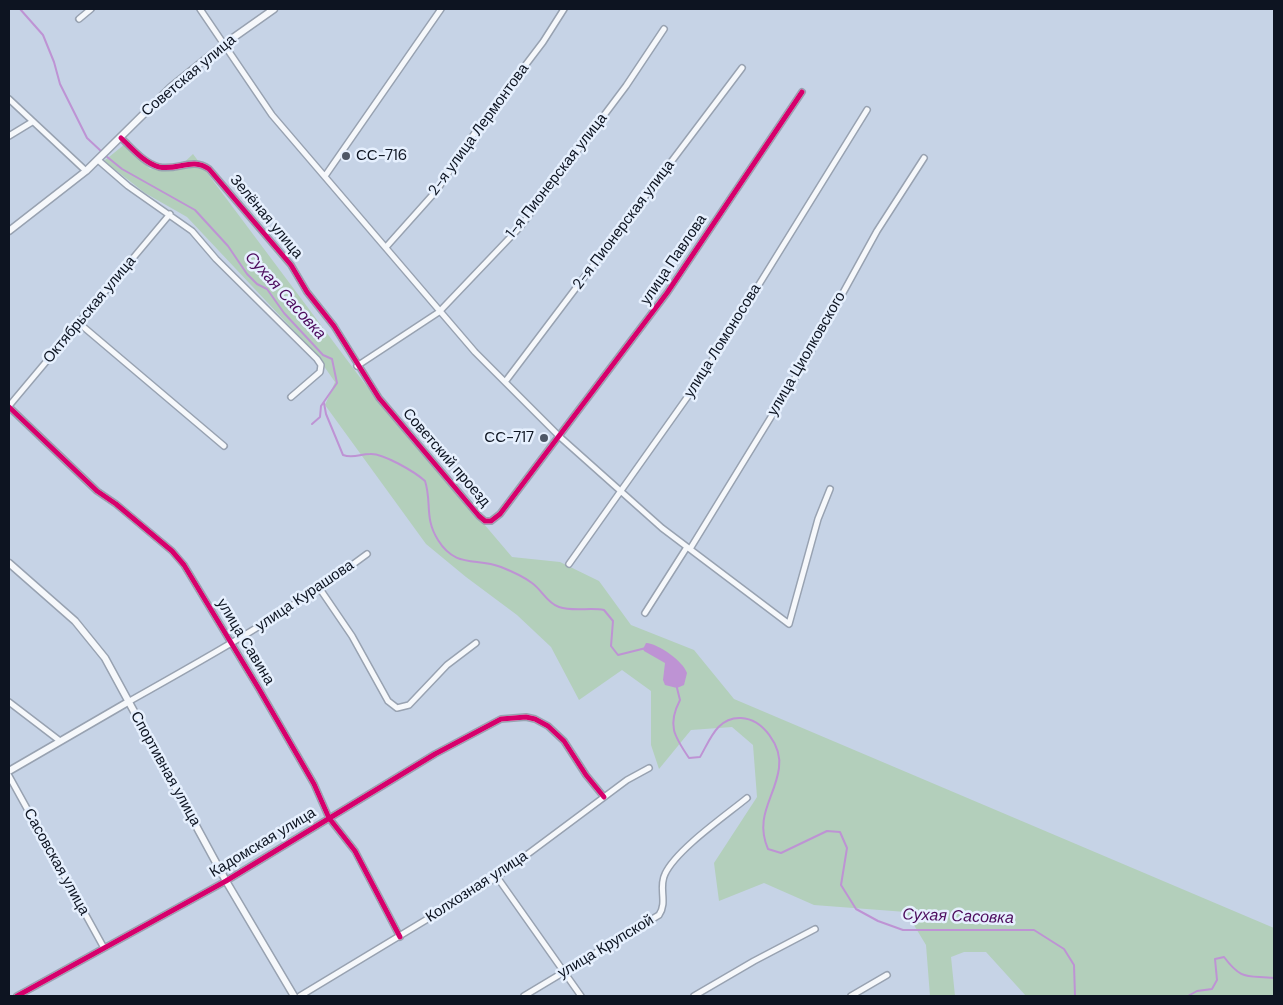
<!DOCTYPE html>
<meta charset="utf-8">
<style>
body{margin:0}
#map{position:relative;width:1283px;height:1005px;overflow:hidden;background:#c6d3e6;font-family:"DM Sans",sans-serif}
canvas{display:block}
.frame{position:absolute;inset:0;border:10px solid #0d1421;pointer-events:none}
</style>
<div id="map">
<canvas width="1283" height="1005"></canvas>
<div class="frame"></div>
</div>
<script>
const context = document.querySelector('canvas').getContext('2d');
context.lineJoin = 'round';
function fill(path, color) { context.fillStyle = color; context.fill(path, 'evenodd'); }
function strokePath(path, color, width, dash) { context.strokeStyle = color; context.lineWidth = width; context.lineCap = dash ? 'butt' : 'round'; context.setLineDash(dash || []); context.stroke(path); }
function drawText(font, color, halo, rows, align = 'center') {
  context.font = font + ' "DM Sans",sans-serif'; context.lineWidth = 5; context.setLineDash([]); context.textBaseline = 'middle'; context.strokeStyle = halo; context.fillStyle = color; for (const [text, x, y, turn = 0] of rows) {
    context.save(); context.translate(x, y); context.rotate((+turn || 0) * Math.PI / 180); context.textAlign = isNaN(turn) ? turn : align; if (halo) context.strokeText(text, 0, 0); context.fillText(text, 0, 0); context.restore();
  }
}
const green = new Path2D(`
 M 125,144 L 150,169 L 175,171 L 193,154 L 365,384 L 512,557 L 560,562 L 599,581 L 631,625 L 694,650 L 734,699 L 1274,928 L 1274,996 L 1026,996 L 986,952 L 964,952 L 951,957 L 955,996 L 930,996 L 926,945 L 906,912 L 814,905 L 764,883 L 719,901 L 714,863 L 757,797 L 753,745 L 732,727 L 691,730 L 659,769 L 651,745 L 651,691 L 622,670 L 579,700 L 551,647 L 517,615 L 466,577 L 426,544 L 325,405 L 335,382 L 314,352 L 187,217 L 145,193 L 104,161 Z`);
const water = new Path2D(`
 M 646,643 C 659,644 683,661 687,673 L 684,685 L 677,688 L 665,685 L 663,680 L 665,663 L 644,651 L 643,649 Z`);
const stream = new Path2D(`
 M 20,9 L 43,35 L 54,62 L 60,84 L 87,138 L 102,152
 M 106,156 L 122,169 L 195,210 L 228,246 L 247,274 L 257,284 L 267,289 L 284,313 L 323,355 L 332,359 L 337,383 L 321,406 L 320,417 L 312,424
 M 324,403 L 326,414 L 343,455 C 353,459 360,454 370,454 C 383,453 415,472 425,481 C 432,502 424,518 438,540 C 456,569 476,557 501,567 C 511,571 523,576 532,583 C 542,590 547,603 559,607 C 574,612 590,607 604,610 L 613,621 L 611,646 L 618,655 L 646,648
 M 677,688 L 680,700 C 667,725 674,736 689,758 L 700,757 C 710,740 717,717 741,718 C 763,719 782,746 779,768 C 775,798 754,816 768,849 L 781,853 L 827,831 L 840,832 L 847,848 L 841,885 L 856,909 L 878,921 L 903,930 L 1034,930 L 1064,949 L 1074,965 L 1075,996
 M 1188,996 L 1197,991 L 1212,989 L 1217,980 L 1215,959 L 1224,957 C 1242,981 1247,975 1274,978`);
const minor = new Path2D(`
 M 200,9 L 272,115 L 475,352 L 560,437 L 662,528 L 789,624 L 818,519 L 830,489
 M 79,19 L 91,9
 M 9,99 L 86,171
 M 9,136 L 32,122
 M 121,138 C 132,148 144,163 159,167 C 178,171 192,157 209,169 L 291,265 L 307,292 L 334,326 L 379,398 L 479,516 L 485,521 L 491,521 L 500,514 L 667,293 L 802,92
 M 98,160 L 128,186 L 192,231 L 216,259 L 317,359 L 321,365 L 320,372 L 291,397
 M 325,176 L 441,9
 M 387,246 L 437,190 L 480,125 L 543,42 L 564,9
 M 80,324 L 224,446
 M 357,366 L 439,312 L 521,226 L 626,86 L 664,29
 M 505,382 L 742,68
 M 9,406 L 170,214
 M 9,407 L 97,491 L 116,504 L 172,551 L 184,565 L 259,689 L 314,784 L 329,818 L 355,851 L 400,937
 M 690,549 L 806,360 L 877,231 L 924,158
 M 569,564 L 703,375 L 867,110
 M 320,589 L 352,636 L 388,701 L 397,708 L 409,705 L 447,665 L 476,643
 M 645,613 L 687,547
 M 9,702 L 60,741
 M 128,702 C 210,656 292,610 367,554
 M 9,776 L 104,948
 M 497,877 L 581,996
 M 17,996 L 226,881 L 435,754 L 501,719 L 526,717 L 535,719 L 548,726 L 564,741 L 586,775 L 604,797
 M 300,996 L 497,877 L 627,780 L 649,768
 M 524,996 L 659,915 C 668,902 658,888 665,874 C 676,850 725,816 747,798
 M 694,996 L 754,961 L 815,929
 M 851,996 L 887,975`);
const tertiary = new Path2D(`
 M 9,231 L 86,171 L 171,87 L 223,45 L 274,9
 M 9,563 L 75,621 L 105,658 L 226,881 L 294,996
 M 9,771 L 128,702`);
const cycleway = new Path2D(`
 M 121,138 C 132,148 144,163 159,167 C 178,171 192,157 209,169 L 291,265 L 307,292 L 334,326 L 379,398 L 479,516 L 485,521 L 491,521 L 500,514 L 667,293 L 802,92
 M 9,407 L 97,491 L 116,504 L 172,551 L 184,565 L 259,689 L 314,784 L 329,818 L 355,851 L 400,937
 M 17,996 L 226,881 L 435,754 L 501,719 L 526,717 L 535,719 L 548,726 L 564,741 L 586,775 L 604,797`);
const markers = [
 [346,156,5,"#4e5766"],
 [544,438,5,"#4e5766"]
];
const streetNames = [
 ["Советская улица",189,76,-40],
 ["2-я улица Лермонтова",479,130,-54],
 ["1-я Пионерская улица",557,176,-52],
 ["Зелёная улица",266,217,50],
 ["2-я Пионерская улица",624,225,-53],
 ["улица Павлова",674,260,-56],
 ["Октябрьская улица",90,310,-50],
 ["улица Ломоносова",723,341,-58],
 ["улица Циолковского",807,354,-60],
 ["Советский проезд",446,458,49],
 ["улица Курашова",305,596,-34],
 ["улица Савина",245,642,59],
 ["Спортивная улица",165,769,61],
 ["Кадомская улица",263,843,-31],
 ["Сасовская улица",56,862,61],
 ["Колхозная улица",477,887,-33],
 ["улица Крупской",606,947,-31]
];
const poiNames = [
 ["СС-716",356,156],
 ["СС-717",534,438,"right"]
];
const waterNames = [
 ["Сухая Сасовка",285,296,48],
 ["Сухая Сасовка",958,917,2]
];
fill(green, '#b3cfbb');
fill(water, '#be93d4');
strokePath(stream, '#be93d4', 2);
strokePath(minor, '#98a2b1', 8);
strokePath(tertiary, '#98a2b1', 9);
strokePath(minor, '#f6f8fb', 5);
strokePath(tertiary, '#f6f8fb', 6);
strokePath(cycleway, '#d6006c', 5);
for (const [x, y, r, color] of markers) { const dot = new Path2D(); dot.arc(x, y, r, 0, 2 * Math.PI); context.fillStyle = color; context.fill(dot); strokePath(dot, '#e6f0fe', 2); }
drawText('15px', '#0d1421', '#e6f0fe', streetNames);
drawText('15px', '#0d1421', '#e6f0fe', poiNames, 'left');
drawText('italic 16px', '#4d0c5d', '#e6f0fe', waterNames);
</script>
